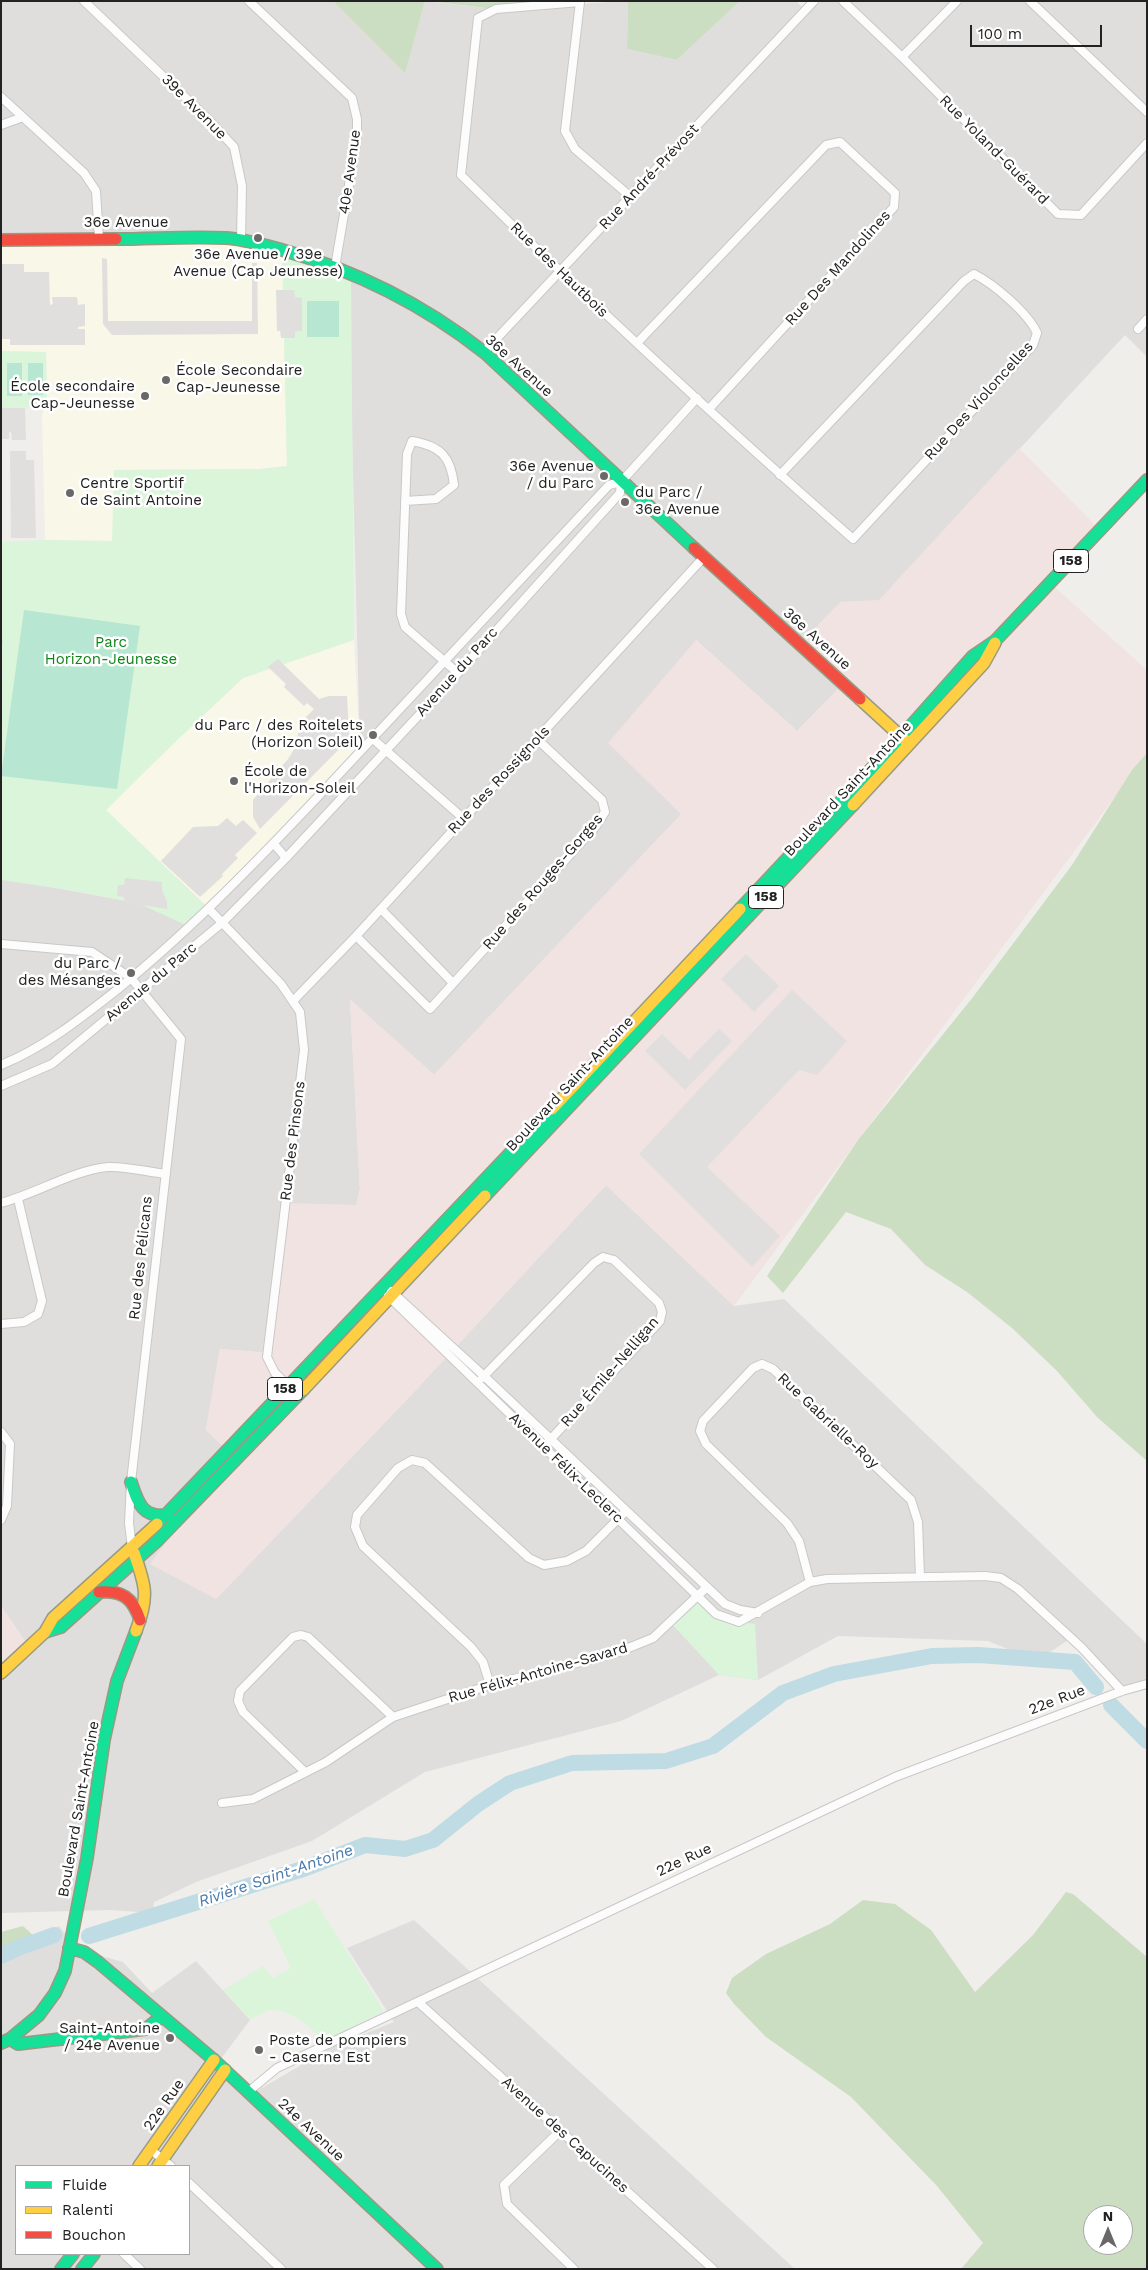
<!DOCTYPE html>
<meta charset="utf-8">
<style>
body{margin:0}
#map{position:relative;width:1148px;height:2270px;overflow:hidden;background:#f0eeeb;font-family:"Work Sans",sans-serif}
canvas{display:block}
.frame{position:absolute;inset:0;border:2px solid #222;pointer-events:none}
.legend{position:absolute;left:15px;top:2165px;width:175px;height:90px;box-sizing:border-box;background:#fff;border:1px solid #a7a7a7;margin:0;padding:6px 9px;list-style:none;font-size:15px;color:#222}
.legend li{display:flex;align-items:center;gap:10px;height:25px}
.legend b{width:25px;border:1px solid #a7a7a7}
.north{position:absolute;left:1083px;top:2205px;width:50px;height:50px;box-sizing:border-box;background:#fff;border:1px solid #a7a7a7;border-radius:50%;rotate:0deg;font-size:14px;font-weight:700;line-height:20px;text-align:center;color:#222}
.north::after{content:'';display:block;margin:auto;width:18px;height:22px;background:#6a6968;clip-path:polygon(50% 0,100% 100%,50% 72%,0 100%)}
.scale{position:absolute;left:970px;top:25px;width:132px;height:22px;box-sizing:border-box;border:2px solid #222;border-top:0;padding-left:6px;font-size:15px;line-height:18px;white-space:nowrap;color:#222;-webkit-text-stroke:4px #fff;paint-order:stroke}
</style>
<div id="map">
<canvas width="1148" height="2270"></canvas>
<div class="frame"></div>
<ul class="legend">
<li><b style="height:6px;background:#16e098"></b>Fluide</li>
<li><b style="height:6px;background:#ffcf43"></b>Ralenti</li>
<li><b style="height:6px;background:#f24e42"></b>Bouchon</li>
</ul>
<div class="north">N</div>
<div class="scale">100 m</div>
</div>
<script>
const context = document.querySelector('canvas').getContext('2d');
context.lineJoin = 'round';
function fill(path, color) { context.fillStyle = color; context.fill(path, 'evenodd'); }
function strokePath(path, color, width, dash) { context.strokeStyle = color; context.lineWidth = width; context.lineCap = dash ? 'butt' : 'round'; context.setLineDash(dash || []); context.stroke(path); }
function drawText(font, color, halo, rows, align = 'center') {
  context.font = font + ' "Work Sans",sans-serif'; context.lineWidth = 5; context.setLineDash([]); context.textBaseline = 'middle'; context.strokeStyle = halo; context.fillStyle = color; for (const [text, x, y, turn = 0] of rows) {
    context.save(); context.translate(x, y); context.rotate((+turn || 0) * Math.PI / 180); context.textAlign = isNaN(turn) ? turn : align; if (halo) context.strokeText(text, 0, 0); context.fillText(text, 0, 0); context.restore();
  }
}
const residential = new Path2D(`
 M 1,1 L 333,1 L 405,72 L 425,1 L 495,9 L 628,1 L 627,49 L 677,60 L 740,1 L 796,1 L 806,11 L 815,1 L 1147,1 L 1147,357 L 1125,335 L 879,601 L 840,602 L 844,683 L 797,731 L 696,640 L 682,814 L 434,1075 L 350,1000 L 360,1189 L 356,1206 L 269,1353 L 220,1349 L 206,1430 L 240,1462 L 216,1599 L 413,1393 L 606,1185 L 734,1306 L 784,1299 L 1147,1644 L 1147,1684 L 1123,1691 L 1071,1638 L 1037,1661 L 988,1641 L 838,1636 L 758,1680 L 719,1675 L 621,1721 L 425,1772 L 312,1841 L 196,1882 L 154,1902 L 153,1913 L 110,1910 L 1,1913 L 1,1676 L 31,1650 L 1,1606 L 1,878 L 138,903 L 360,752 L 348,274 L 1,237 Z
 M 414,1920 L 795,2269 L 1,2269 L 1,1955 L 59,1926 L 77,1949 L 123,1962 L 152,1993 L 196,1961 L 250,2020 L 220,2060 L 255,2092 L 332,2047 L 394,2022 L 347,1948 ZM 16,2166 L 189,2166 L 189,2254 L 16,2254 Z`);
const commercial = new Path2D(`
 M 1019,448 L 1096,526 L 1047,580 L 1147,670 L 1147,754 L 734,1306 L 606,1185 L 413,1393 L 216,1599 L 150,1564 L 176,1528 L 239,1462 L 206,1430 L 220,1349 L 269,1353 L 287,1203 L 356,1205 L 360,1189 L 350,999 L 434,1075 L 681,814 L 608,743 L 696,640 L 797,731 L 844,683 L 800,644 L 840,602 L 879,600 Z
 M 1,1606 L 31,1650 L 1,1675 Z`);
const education = new Path2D(`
 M 190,238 L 282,250 L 287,466 L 260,469 L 114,470 L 113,541 L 45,540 L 42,414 L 47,407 L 46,352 L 1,351 L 1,240 Z
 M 354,640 L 360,753 L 209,909 L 106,810 L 175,742 L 243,678 Z`);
const forest = new Path2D(`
 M 333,1 L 425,1 L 405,73 Z
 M 428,1 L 600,1 L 495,9 Z
 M 628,1 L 740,1 L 677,60 L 627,49 Z
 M 1147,753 L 1147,1461 L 1097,1417 L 1057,1371 L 1012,1328 L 967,1292 L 925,1265 L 891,1229 L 846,1212 L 783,1293 L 767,1276 L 858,1140 L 973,997 L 1072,865 L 1132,770 Z
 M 1066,1892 L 1073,1894 L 1147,1957 L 1147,2269 L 961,2269 L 983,2243 L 937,2186 L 851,2097 L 766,2037 L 734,2004 L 726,1993 L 732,1978 L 766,1954 L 830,1924 L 863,1900 L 895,1904 L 931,1930 L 975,1992 L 1033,1935 ZM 1093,2215 L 1123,2215 L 1123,2245 L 1093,2245 Z
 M 23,1926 L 35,1937 L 1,1955 L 1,1932 Z`);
const park = new Path2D(`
 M 282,250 L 351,274 L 354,640 L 243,678 L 175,742 L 106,810 L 209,909 L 190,927 L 138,903 L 69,890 L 1,880 L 1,542 L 45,540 L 112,541 L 114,470 L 260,469 L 287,466 Z
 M 1,351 L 46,352 L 47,407 L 1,408 Z
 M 698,1596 C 719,1617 725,1620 755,1624 L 758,1680 L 719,1675 L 670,1622 Z
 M 314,1899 L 384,2011 L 324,2041 C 311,2028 288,2006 268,2011 C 262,2013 256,2017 250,2020 L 223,1990 L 263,1966 L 273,1978 L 291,1968 L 268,1921 Z`);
const pitch = new Path2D(`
 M 307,301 L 339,301 L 339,337 L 307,337 Z
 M 7,363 L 22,363 L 22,396 L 7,396 Z
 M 28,363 L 43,363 L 43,395 L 28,395 Z
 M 24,610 L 140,626 L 117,789 L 1,776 Z`);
const parking = new Path2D(`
 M 102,258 L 107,259 L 108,321 L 252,321 L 252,263 L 257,263 L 258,334 L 112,335 L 103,324 Z
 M 1,264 L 24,264 L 24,272 L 49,272 L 50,305 L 53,304 L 52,297 L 77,297 L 78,305 L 85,304 L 85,326 L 78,327 L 78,329 L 85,329 L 85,345 L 10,345 L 10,339 L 1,339 Z
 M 276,290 L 294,290 L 295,297 L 302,298 L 302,331 L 295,331 L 295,338 L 281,338 L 280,331 L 277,331 Z
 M 1,408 L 25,408 L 26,440 L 12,440 L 11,432 L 9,432 L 9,439 L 1,439 Z
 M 10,451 L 26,451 L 26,460 L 34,460 L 36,538 L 11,538 Z
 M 278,659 L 319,699 L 329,696 L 347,696 L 349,733 L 351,737 L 260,829 L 253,817 L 253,800 L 288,759 L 293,751 L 302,721 L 314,709 L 307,703 L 304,706 L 284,687 L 286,684 L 268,667 Z
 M 227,818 L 236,826 L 243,820 L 257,833 L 235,855 L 238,858 L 222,874 L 223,876 L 200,897 L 161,861 L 193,827 L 218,826 Z
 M 125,878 L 162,882 L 162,890 L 167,901 L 167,909 L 124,902 L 124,897 L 117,896 L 118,885 L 124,885 Z
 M 746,954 L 779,986 L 754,1012 L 721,979 Z
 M 792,990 L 847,1041 L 817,1075 L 799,1070 L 707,1167 L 780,1236 L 752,1267 L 639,1154 Z
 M 719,1029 L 732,1041 L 685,1090 L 645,1051 L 662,1034 L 689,1060 Z`);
const stream = new Path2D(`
 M 1,640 L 1,644`);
const river = new Path2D(`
 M 1111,1705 L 1147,1741
 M 89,1936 L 306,1868 L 365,1845 L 405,1849 L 433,1840 L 478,1804 L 510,1783 L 572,1763 L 666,1761 L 713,1746 L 783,1693 L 834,1674 L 932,1656 L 978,1655 L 1075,1662 L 1096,1687
 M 1,1956 L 18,1948 L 54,1935`);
const street = new Path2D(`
 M 84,1 L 206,117 L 234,147 L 242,186 L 241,241
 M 249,1 L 352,98 L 357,119 L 357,138 L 335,267
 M 843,1 L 902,57 L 1058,214 L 1081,215 L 1147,143
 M 1030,1 L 1147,112
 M 902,57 L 957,1
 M 1,97 L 84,173 L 96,191 L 99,238
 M 1,125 L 23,117
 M 631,197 L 575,149 L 565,131 L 580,2 L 496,9 L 478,18 L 461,175 C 588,300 719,421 853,539 L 1033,345 L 1037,333 C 1028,313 994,284 974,274 L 964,281 L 780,475
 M 1138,329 L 1147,319
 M 637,343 L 826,145 L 840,142 L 895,193 L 894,207 L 709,409
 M 484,352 L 814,1
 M 405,501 L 436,499 L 454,485 C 451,457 441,446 412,441 L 407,454 L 401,614 L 405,627 L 458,673
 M 373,739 L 464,819
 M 274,844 L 286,858
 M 209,909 L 281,984 L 300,1012 L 304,1050 L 267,1357 L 275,1373 L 291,1388
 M 381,909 L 453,983
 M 356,936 L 430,1009 L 596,826 L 605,812 L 602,800 L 537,739
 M 1,944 L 92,952 L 131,978 L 181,1039 L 131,1482 L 129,1523 L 132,1548
 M 293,1001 L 356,936 L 704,557
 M 1,1065 C 45,1047 81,1018 118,989 C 194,927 261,857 328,786 C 422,686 516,586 609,485 L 621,482 L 697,398
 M 1,1086 L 52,1064 L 222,923 L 286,858 L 458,673 L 620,493 L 621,482
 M 1,1203 C 35,1194 74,1170 108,1167 C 126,1166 147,1172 166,1174
 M 391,1291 L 484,1376 L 725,1604 L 740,1610 L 758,1613
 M 388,1296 L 716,1614 L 739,1622 L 810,1582 L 827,1579 L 985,1576 L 1001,1578 L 1018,1589 L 1082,1648 L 1122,1691
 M 1,1324 L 24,1322 L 38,1314 L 42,1301 L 18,1199
 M 482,1378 L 594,1263 L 603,1257 L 614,1260 L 659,1303 L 662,1312 L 660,1321 L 549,1441
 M 1,1432 L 10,1444 L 7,1506 L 1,1520
 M 810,1582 L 799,1541 L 787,1523 L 706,1444 L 700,1431 L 703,1421 L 753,1368 L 762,1364 L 773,1369 L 911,1500 L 918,1522 L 920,1577
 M 490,1685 L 483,1662 L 471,1647 L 363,1546 L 355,1527 L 357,1515 L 398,1468 L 412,1460 L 425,1463 L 529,1558 L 544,1565 L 567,1561 L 586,1551 L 626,1511
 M 305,1772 L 243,1712 L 238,1701 L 240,1691 L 293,1637 L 301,1635 L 308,1637 L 393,1717
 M 222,1803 L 253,1799 L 326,1762 L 393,1717 L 490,1685 L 616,1653 L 653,1638 L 707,1587
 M 418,2002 L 713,2269
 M 248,2092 L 277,2068 L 895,1777 L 1122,1691 L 1147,1684
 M 560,2131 L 504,2185 L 507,2204 L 574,2269
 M 151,2150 L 171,2166
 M 189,2183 L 281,2269
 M 124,2254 L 140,2269`);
const fast = new Path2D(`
 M 116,239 C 152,239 190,236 226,238 C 244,239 262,245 279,249 C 355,270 423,304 485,353 L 694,548
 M 740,909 L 901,737 L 973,656 L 995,641 L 1147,480
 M 485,1196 L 853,805
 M 131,1482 C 138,1503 142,1518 168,1515
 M 157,1524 L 552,1109
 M 45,1632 L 61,1627 L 158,1540 L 303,1390
 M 69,1948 L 84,1952 L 98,1962 L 214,2060 L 437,2269
 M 10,2039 L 18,2044 L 146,2029 L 162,2016
 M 1,2043 L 10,2039 L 39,2015 L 55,1993 L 65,1971 L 87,1858 L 104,1740 L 117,1681 L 136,1631
 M 61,2269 L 73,2254
 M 82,2269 L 94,2254`);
const slow = new Path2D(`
 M 860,699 L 907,742
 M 853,805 L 984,663 L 995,643
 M 552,1109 L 740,909
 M 303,1390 L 485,1196
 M 134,1553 C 146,1586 149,1597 136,1631
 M 1,1673 L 45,1632 L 53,1618 L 157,1524
 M 139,2166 L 214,2060
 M 158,2166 L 225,2070`);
const jam = new Path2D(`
 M 1,240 L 116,239
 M 694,548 L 860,699
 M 99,1592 C 122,1590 133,1598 140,1620`);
const markers = [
 [258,238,5,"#6a6968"],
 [166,380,5,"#6a6968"],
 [145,396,5,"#6a6968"],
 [604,476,5,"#6a6968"],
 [70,493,5,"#6a6968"],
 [625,502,5,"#6a6968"],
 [373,735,5,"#6a6968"],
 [234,781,5,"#6a6968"],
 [131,973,5,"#6a6968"],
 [170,2038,5,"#6a6968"],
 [259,2050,5,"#6a6968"]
];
const shields = [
 [1071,561,35],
 [766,897,35],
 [285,1389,35]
];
const shieldNames = [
 ["158",1071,561],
 ["158",766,897],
 ["158",285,1389]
];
const streetNames = [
 ["39e Avenue",194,107,45],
 ["Rue Yoland-Guérard",994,150,45],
 ["40e Avenue",350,172,-82],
 ["Rue André-Prévost",649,177,-47],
 ["36e Avenue",126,223],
 ["Rue Des Mandolines",838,268,-48],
 ["Rue des Hautbois",559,270,44],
 ["36e Avenue",519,366,42],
 ["Rue Des Violoncelles",979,401,-48],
 ["36e Avenue",817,639,42],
 ["Avenue du Parc",457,672,-48],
 ["Rue des Rossignols",499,780,-47],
 ["Boulevard Saint-Antoine",848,789,-47],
 ["Rue des Rouges-Gorges",543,882,-49],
 ["Avenue du Parc",151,982,-40],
 ["Boulevard Saint-Antoine",570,1084,-47],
 ["Rue des Pinsons",293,1141,-83],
 ["Rue des Pélicans",141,1258,-84],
 ["Rue Émile-Nelligan",610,1372,-49],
 ["Rue Gabrielle-Roy",828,1421,43],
 ["Avenue Félix-Leclerc",566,1468,44],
 ["Rue Félix-Antoine-Savard",538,1673,-16],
 ["22e Rue",1057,1700,-21],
 ["Boulevard Saint-Antoine",79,1809,-80],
 ["22e Rue",684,1860,-25],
 ["22e Rue",164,2105,-55],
 ["24e Avenue",311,2130,43],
 ["Avenue des Capucines",565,2135,42]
];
const poiNames = [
 ["36e Avenue / 39e",258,255,"center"],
 ["Avenue (Cap Jeunesse)",258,272,"center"],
 ["École Secondaire",176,371],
 ["Cap-Jeunesse",176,388],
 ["École secondaire",135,387,"right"],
 ["Cap-Jeunesse",135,404,"right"],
 ["36e Avenue",594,467,"right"],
 ["/ du Parc",594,484,"right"],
 ["Centre Sportif",80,484],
 ["de Saint Antoine",80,501],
 ["du Parc /",635,493],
 ["36e Avenue",635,510],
 ["du Parc / des Roitelets",363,726,"right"],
 ["(Horizon Soleil)",363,743,"right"],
 ["École de",244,772],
 ["l'Horizon-Soleil",244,789],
 ["du Parc /",121,964,"right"],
 ["des Mésanges",121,981,"right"],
 ["Saint-Antoine",160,2029,"right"],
 ["/ 24e Avenue",160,2046,"right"],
 ["Poste de pompiers",269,2041],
 ["- Caserne Est",269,2058]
];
const parkNames = [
 ["Parc",111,643],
 ["Horizon-Jeunesse",111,660]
];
const waterNames = [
 ["Rivière Saint-Antoine",276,1876,-19]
];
fill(residential, '#dfdedc');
fill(commercial, '#f1e3e1');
fill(education, '#f8f7e8');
fill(forest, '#cbdec1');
fill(park, '#daf5da');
fill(pitch, '#b7e6d2');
fill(parking, '#e0dfde');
strokePath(stream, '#bfdbe3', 2.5);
strokePath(river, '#bfdbe3', 16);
strokePath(street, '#c9c8c7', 10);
strokePath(fast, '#999a82', 14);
strokePath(slow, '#999a82', 14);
strokePath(jam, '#999a82', 14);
strokePath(street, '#fdfcfc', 8);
strokePath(fast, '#16e098', 11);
strokePath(slow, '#ffcf43', 11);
strokePath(jam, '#f24e42', 11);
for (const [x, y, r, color] of markers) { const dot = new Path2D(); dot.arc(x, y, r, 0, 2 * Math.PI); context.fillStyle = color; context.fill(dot); strokePath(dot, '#fff', 2); }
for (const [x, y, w] of shields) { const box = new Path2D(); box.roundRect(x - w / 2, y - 11.5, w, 23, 4); context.fillStyle = '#fff'; context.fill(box); strokePath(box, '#222', 1); }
drawText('bold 14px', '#222', null, shieldNames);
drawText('15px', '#222', '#fff', streetNames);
drawText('15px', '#222', '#fff', poiNames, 'left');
drawText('15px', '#0c8416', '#fff', parkNames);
drawText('italic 16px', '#4a7aab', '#fff', waterNames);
</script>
